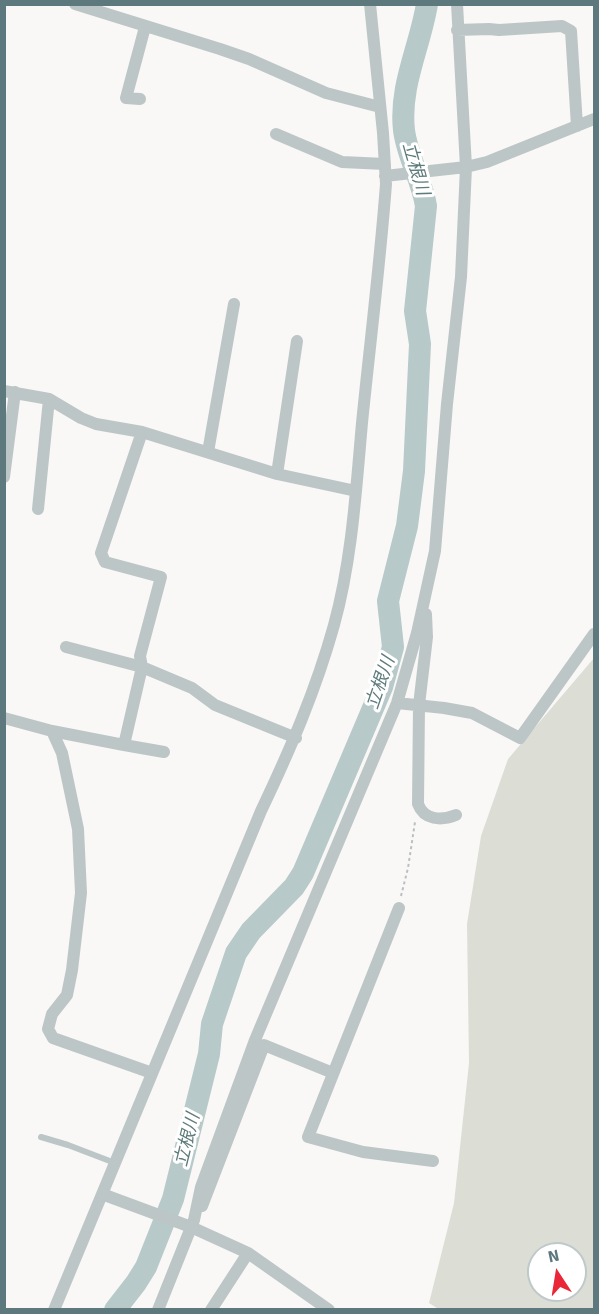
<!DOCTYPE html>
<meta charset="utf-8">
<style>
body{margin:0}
#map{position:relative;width:599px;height:1314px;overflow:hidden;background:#f9f8f6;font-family:Signika,sans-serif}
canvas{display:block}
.frame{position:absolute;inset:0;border:6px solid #5e797d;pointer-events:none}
.north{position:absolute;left:527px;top:1242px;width:60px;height:60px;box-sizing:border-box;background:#fff;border:2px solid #bfc9cb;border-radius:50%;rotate:348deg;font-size:16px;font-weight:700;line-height:24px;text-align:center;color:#5e797d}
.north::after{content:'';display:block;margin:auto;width:21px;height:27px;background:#ea2639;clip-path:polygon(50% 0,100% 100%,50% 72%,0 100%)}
</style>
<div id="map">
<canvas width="599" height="1314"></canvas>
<div class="frame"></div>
<div class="north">N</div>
</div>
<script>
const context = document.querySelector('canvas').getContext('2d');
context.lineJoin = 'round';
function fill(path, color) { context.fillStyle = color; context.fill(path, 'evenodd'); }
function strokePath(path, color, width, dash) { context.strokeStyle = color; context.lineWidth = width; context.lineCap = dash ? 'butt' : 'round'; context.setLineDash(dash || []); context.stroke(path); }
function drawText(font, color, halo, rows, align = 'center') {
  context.font = font + ' Signika,"Noto Sans JP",sans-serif'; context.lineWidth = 6; context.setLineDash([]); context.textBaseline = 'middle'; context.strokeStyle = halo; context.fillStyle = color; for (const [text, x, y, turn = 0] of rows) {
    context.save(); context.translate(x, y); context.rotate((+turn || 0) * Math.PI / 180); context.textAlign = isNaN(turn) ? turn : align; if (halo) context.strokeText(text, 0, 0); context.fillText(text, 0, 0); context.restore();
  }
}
const green = new Path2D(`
 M 594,658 L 594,1309 L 440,1310 L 429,1303 L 454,1203 L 469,1063 L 467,924 L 481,836 L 508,759 ZM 539,1254 L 575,1254 L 575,1290 L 539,1290 Z`);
const river = new Path2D(`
 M 115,1310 L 136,1283 L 146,1267 L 173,1199 L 209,1054 L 212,1024 L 236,953 L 251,931 L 294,887 L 303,873 L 382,687 L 393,647 L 388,601 L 407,526 L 414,471 L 420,344 L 415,311 L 426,206 C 422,180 407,156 404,130 C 399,86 420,47 427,4`);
const path = new Path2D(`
 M 401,896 L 408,868 L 415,822`);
const service = new Path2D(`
 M 41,1137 L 68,1145 L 115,1163`);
const minor = new Path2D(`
 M 75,4 L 220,49 L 249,59 L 326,93 L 380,107
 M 457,30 L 489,29 L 499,30 L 562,26 L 571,31 L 577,126
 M 140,99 L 126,98 L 145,27
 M 276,134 L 342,162 L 385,164
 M 385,176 L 466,167 L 487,162 L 594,119
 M 4,391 L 49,399 L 81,418 L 96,424 L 142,432 L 277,474 L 356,491
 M 208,452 L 234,304
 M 277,474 L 297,341
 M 4,477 L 15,392
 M 38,509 L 49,399
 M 426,614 L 427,637 L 419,705 L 418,804 C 424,820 441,821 456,815
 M 66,647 L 142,667 L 192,688 L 215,705 L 296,738
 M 397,703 L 444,708 L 472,713 L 520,738 L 594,634
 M 4,718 L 52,731 L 62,753 L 78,829 L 81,893 L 72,970 L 67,995 L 52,1014 L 48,1029 L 53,1038 L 152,1073
 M 52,731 L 124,745 L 142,667 L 140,656 L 161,577 L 105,562 L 101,553 L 142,432
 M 124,745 L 164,752
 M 399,908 L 308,1137 L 363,1152 L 433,1161
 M 102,1194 L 191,1227 L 248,1253 L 329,1310
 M 202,1206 L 264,1045 L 333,1073
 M 54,1310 L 261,811 C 290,750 316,690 334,625 C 352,560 356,490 362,423 C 370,343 380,264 386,184 L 383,133 L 370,4
 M 158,1310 L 194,1220 L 201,1187 L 255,1040 L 397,703 L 417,633 L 435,551 L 447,404 L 461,277 L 466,167 L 457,4
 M 211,1310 L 248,1253`);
const waterNames = [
 ["立根川",415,169,74],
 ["立根川",381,683,-71],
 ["立根川",188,1140,-76]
];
fill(green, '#dcded5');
strokePath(river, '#b7c9c9', 22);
strokePath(path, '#bac0c1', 2, [3, 3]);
strokePath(service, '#bdc6c7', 6);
strokePath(minor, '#bdc6c7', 12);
drawText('italic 18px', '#5e7c7b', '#fff', waterNames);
</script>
